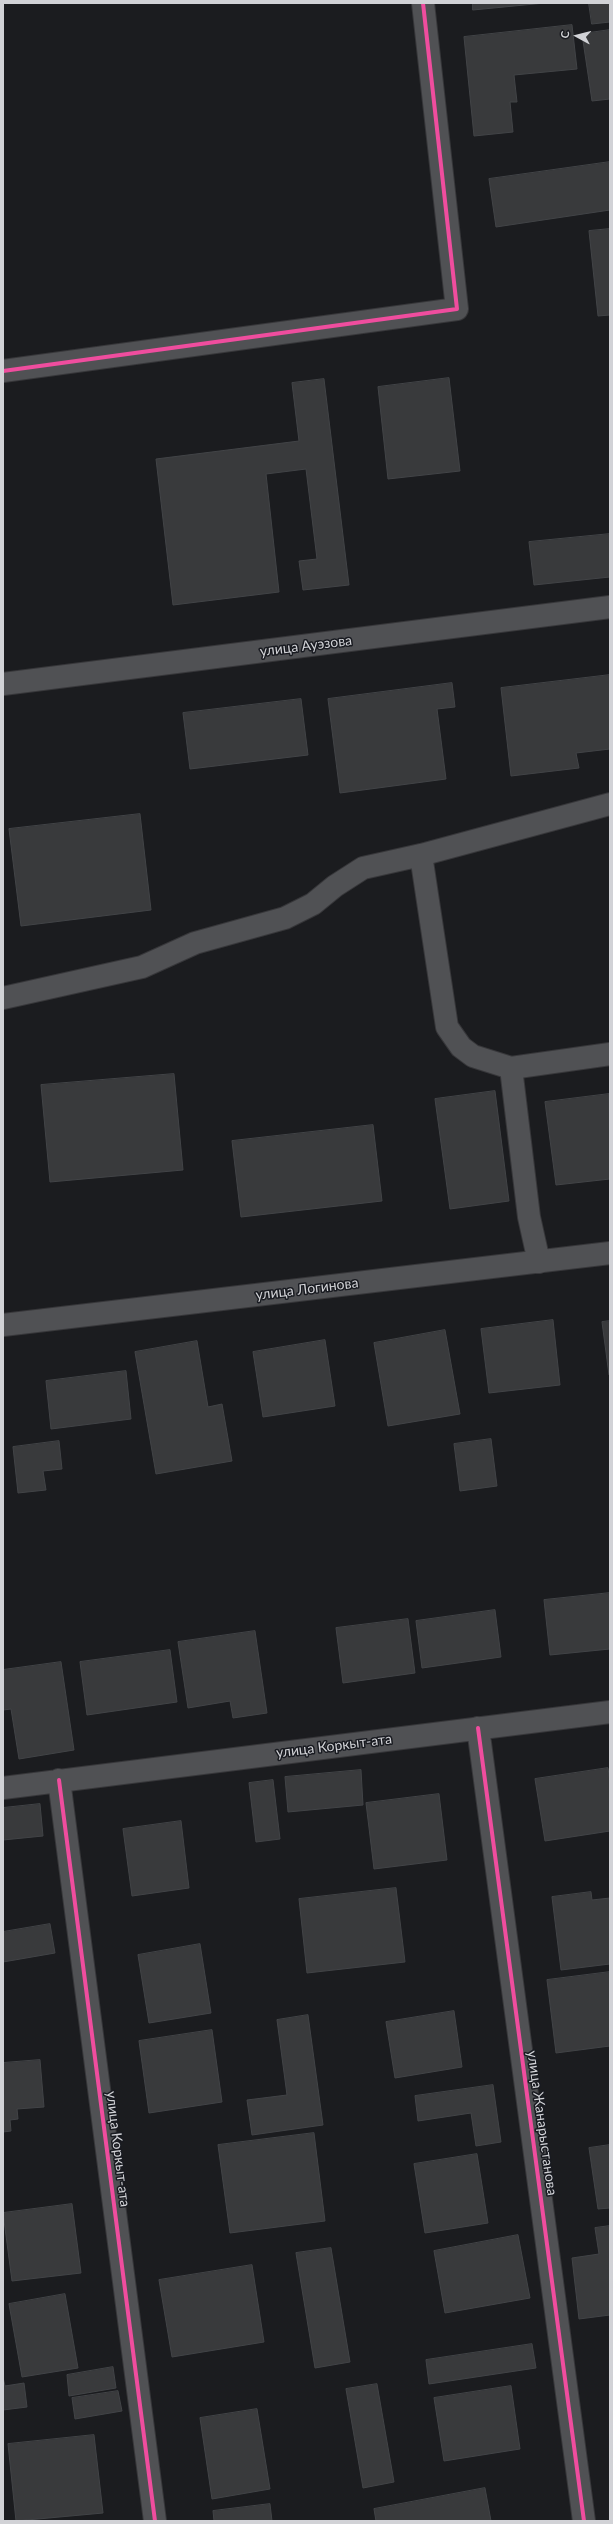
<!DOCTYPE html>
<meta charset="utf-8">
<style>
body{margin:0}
#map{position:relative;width:613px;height:2524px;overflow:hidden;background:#1b1c1f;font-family:Lato,sans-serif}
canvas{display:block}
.frame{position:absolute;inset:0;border:4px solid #d1d2d6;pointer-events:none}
.north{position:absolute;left:557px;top:16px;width:40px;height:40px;-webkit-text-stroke:3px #191b21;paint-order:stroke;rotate:277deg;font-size:11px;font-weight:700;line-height:16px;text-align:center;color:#d1d2d6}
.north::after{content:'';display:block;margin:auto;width:14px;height:18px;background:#d1d2d6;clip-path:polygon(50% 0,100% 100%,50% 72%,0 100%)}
</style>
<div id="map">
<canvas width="613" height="2524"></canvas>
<div class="frame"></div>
<div class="north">С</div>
</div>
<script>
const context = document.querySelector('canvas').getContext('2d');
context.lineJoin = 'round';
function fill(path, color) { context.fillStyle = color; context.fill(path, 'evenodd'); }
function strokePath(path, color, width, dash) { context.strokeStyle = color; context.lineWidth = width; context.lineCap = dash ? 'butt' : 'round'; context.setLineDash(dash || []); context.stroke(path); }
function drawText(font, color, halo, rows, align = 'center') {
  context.font = font + ' Lato,sans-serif'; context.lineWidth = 3; context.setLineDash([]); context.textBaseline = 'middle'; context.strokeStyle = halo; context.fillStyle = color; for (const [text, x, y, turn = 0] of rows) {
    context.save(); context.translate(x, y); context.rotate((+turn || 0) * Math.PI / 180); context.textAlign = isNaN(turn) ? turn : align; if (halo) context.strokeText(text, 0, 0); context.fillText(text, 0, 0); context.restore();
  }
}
const building = new Path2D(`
 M 473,3 L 545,3 L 473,10 Z
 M 589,3 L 610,3 L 610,22 L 592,24 Z
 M 572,25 L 577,69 L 514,75 L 517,102 L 510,102 L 513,132 L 474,136 L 464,37 Z
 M 610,30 L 610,99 L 592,101 L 582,34 Z
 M 610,162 L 610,210 L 496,227 L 489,179 Z
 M 610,229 L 610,315 L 598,316 L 589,231 Z
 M 449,378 L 460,471 L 388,479 L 378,387 Z
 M 324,379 L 349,585 L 303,590 L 299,561 L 317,559 L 306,469 L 266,474 L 279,592 L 173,605 L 156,459 L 299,441 L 292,383 Z
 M 610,534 L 610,577 L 534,585 L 529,542 Z
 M 610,675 L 610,749 L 576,753 L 579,768 L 511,776 L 501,688 Z
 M 452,683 L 455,707 L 437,709 L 446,779 L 340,793 L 328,699 Z
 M 301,699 L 308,755 L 190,769 L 183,713 Z
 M 140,814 L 151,910 L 21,926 L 9,829 Z
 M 174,1074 L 183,1170 L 50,1182 L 41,1085 Z
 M 495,1091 L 509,1201 L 450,1209 L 435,1099 Z
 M 609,1094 L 610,1179 L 556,1185 L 545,1102 Z
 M 373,1125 L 382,1201 L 241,1217 L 232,1141 Z
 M 553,1320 L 560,1385 L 489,1393 L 481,1329 Z
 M 610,1321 L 610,1375 L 609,1375 L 602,1322 Z
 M 445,1330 L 460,1414 L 388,1426 L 374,1343 Z
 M 325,1340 L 335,1406 L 263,1417 L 253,1352 Z
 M 197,1341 L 208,1407 L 222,1404 L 232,1461 L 156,1474 L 135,1352 Z
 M 126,1371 L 131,1419 L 51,1429 L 46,1381 Z
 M 491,1439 L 497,1486 L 460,1491 L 454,1444 Z
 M 59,1441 L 62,1469 L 43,1471 L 46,1490 L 18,1493 L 13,1447 Z
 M 610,1593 L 610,1649 L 550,1655 L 544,1600 Z
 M 495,1610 L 501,1657 L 422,1668 L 416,1621 Z
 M 408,1619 L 415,1673 L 343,1683 L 336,1628 Z
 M 255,1631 L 267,1713 L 233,1718 L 230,1701 L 188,1708 L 178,1642 Z
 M 170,1650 L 177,1702 L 87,1715 L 80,1662 Z
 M 61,1662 L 74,1750 L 19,1759 L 11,1709 L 3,1710 L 3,1670 Z
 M 608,1768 L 610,1782 L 610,1831 L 545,1841 L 535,1779 Z
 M 361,1770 L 363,1805 L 288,1812 L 285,1777 Z
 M 273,1780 L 280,1839 L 256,1842 L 249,1783 Z
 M 439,1794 L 447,1860 L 374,1869 L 366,1803 Z
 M 40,1804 L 43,1836 L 3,1840 L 3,1808 Z
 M 181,1821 L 189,1888 L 132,1896 L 123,1829 Z
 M 396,1888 L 405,1962 L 307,1973 L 299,1899 Z
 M 591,1892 L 592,1900 L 610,1898 L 610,1964 L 561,1970 L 552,1897 Z
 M 50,1924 L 55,1953 L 3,1962 L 3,1932 Z
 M 200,1944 L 211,2013 L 149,2023 L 138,1955 Z
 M 610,1972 L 610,2046 L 556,2053 L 547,1980 Z
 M 454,2011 L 462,2067 L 395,2078 L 386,2022 Z
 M 308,2015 L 323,2125 L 252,2135 L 247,2100 L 287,2095 L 277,2020 Z
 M 212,2030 L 222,2102 L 149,2113 L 139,2041 Z
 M 40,2060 L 44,2107 L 17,2109 L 18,2119 L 10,2120 L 11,2131 L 3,2132 L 3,2063 Z
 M 493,2085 L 501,2142 L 476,2146 L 471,2113 L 418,2121 L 415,2096 Z
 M 314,2133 L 325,2221 L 230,2233 L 218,2145 Z
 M 610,2145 L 610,2208 L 598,2209 L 589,2148 Z
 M 477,2154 L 488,2223 L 425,2233 L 414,2164 Z
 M 72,2204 L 81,2273 L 12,2281 L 3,2213 Z
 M 610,2226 L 610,2315 L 579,2319 L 572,2258 L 599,2254 L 595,2228 Z
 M 518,2235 L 530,2298 L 445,2313 L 434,2251 Z
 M 331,2248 L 350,2362 L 315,2368 L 296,2253 Z
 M 252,2265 L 264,2342 L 172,2357 L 159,2280 Z
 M 65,2294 L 78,2368 L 22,2377 L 9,2304 Z
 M 532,2344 L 536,2368 L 429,2384 L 426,2360 Z
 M 113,2367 L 116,2388 L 69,2396 L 67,2375 Z
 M 3,2377 L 5,2386 L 24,2383 L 27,2407 L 3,2410 Z
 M 377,2384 L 394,2482 L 363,2488 L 346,2389 Z
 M 511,2386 L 520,2449 L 444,2461 L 434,2398 Z
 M 118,2391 L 122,2411 L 75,2419 L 72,2398 Z
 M 257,2409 L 270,2489 L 212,2499 L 200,2418 Z
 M 94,2435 L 103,2513 L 16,2521 L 8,2444 Z
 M 485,2488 L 491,2521 L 376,2521 L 374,2509 Z
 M 270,2504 L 272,2521 L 214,2521 L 213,2511 Z`);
const minor = new Path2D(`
 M 3,371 L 457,309 L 423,3
 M 3,684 L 610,607
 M 421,855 L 447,1027 L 461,1047 L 473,1056 L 511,1068 L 610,1054
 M 3,998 L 142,967 L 195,943 L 285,918 L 313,904 L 335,886 L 363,868 L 421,855 L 610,804
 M 511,1068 L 529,1217 L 539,1262
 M 3,1325 L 610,1253
 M 478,1728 L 584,2521
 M 59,1780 L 155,2521
 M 3,1788 L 610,1712`);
const cycleway = new Path2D(`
 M 3,371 L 457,309 L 423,3
 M 478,1728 L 584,2521
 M 59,1780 L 155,2521`);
const streetNames = [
 ["улица Ауэзова",306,646,-7],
 ["улица Логинова",307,1289,-7],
 ["улица Коркыт-ата",334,1746,-7],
 ["улица Жанарыстанова",542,2123,82],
 ["улица Коркыт-ата",118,2149,83]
];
fill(building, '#393a3c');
strokePath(building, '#424447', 1);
strokePath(minor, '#37373a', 24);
strokePath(minor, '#505154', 22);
strokePath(cycleway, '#ef4d9e', 4);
drawText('14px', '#d1d2d6', '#191b21', streetNames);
</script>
